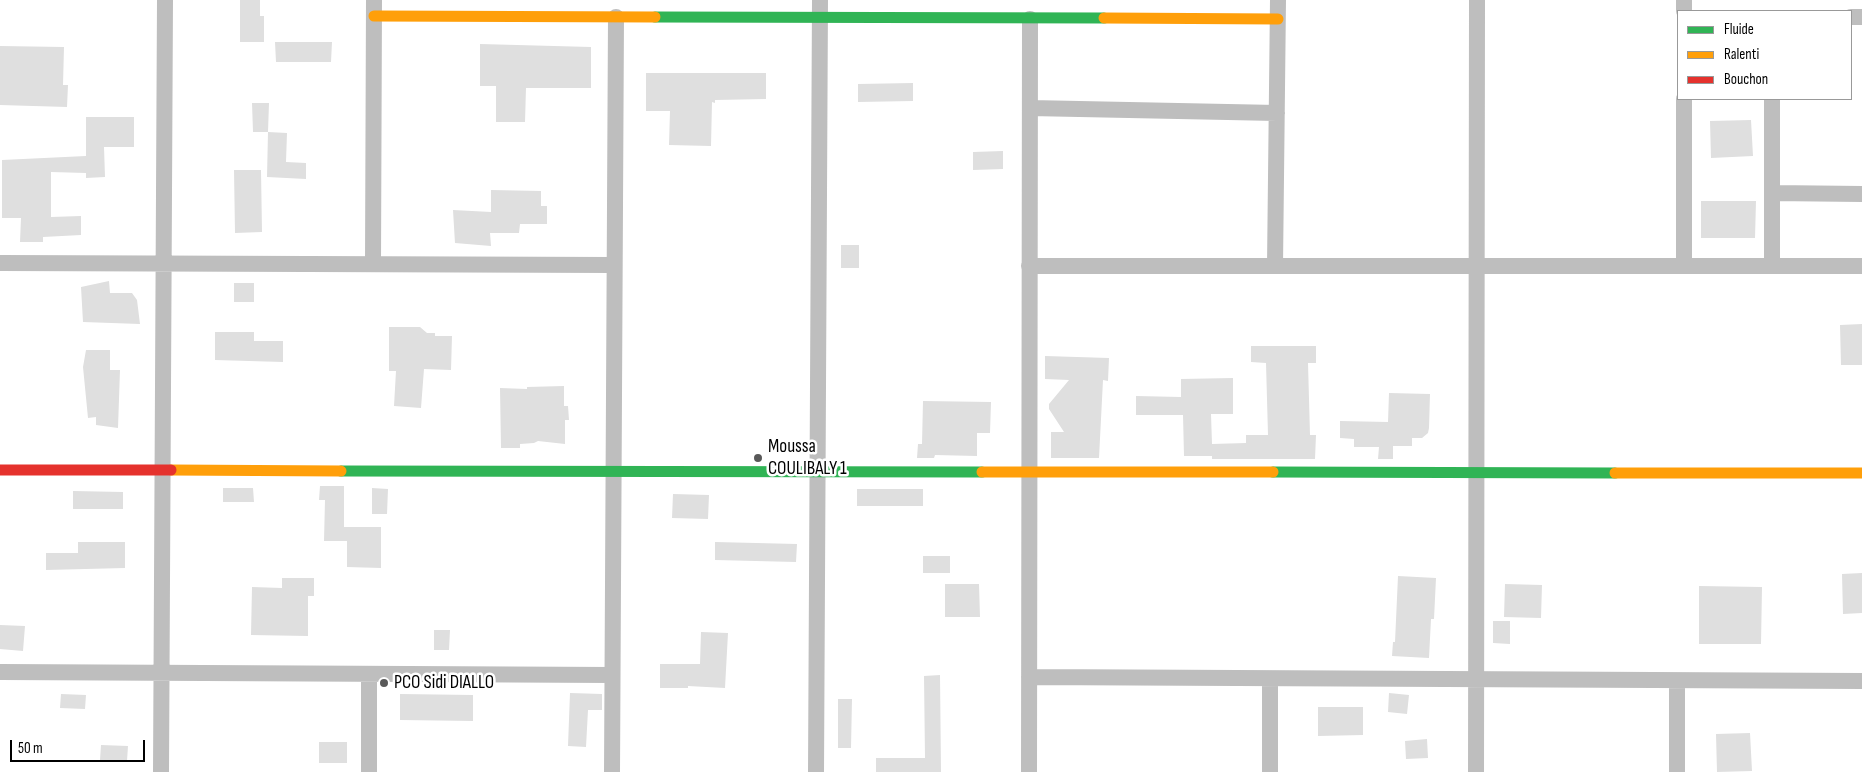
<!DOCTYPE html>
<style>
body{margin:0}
#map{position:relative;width:1862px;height:772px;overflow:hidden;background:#fff;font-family:"Sofia Sans Condensed",sans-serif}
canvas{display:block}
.legend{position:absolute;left:1677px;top:10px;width:175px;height:90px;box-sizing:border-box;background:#fff;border:1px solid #999;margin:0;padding:6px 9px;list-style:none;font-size:15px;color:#000}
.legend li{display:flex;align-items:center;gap:10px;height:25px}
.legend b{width:25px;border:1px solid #999}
.scale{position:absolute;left:10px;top:740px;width:135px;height:22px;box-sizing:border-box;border:2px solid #000;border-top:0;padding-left:6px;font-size:15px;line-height:18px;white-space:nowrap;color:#000;-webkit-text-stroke:4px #fff;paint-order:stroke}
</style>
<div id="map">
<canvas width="1862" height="772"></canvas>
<ul class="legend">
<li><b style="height:6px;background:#30b455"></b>Fluide</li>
<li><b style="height:6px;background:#ff9f0a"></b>Ralenti</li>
<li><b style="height:6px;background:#e5322d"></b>Bouchon</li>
</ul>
<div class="scale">50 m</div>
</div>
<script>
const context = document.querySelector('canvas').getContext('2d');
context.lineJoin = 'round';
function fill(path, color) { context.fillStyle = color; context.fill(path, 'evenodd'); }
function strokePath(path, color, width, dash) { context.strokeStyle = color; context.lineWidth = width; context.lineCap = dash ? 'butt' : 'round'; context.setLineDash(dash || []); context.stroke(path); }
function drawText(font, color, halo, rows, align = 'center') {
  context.font = font + ' "Sofia Sans Condensed",sans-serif'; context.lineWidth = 5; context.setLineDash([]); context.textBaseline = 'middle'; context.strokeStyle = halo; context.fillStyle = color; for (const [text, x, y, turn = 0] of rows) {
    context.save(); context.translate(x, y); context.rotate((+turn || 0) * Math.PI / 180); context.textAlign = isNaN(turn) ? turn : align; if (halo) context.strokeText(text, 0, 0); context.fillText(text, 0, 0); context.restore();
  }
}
const building = new Path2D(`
 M 240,0 L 260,0 L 260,16 L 264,16 L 264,42 L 240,42 Z
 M 275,42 L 332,42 L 331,62 L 276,62 Z
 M 480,44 L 591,47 L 591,88 L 526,88 L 525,122 L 496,122 L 496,86 L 480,86 Z
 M 0,46 L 64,47 L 63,85 L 68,85 L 67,107 L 0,105 Z
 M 646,73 L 766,73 L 766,99 L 715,100 L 715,103 L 712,102 L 711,146 L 669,145 L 670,111 L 646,111 Z
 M 913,83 L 913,101 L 858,102 L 858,84 Z
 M 252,103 L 269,103 L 268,132 L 253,132 Z
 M 86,117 L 134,117 L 134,147 L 104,147 L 105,177 L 86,178 L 86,173 L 51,172 L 51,217 L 81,216 L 81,235 L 43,237 L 43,242 L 20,242 L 21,218 L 2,218 L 2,160 L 86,156 Z
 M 1751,120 L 1753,156 L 1711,158 L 1710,121 Z
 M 268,132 L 287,133 L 286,162 L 306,163 L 306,179 L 267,177 Z
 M 1003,151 L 1003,169 L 973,170 L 973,152 Z
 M 234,170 L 261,170 L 262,232 L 235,233 Z
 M 491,190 L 541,191 L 541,206 L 547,206 L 547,224 L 520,224 L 519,233 L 490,233 L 491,246 L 455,243 L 453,210 L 491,212 Z
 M 1701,201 L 1756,201 L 1755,238 L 1701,238 Z
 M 841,245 L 859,245 L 859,268 L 841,268 Z
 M 109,281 L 110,293 L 132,293 L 137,300 L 140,324 L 83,322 L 81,287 Z
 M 234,283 L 254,283 L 254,302 L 234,302 Z
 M 1862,324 L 1862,365 L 1841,365 L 1840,325 Z
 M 389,327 L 420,327 L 427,333 L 435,333 L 435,336 L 452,336 L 451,370 L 424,369 L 421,408 L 394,406 L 396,371 L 389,371 Z
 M 215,332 L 254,332 L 254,341 L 283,341 L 283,362 L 215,360 Z
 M 1251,346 L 1316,346 L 1316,363 L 1308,363 L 1310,435 L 1316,435 L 1315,459 L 1212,459 L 1212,456 L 1184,456 L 1183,415 L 1136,415 L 1136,396 L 1181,397 L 1181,379 L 1233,378 L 1233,414 L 1211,414 L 1212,444 L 1246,443 L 1246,435 L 1268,435 L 1266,363 L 1251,362 Z
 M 86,350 L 110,350 L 110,370 L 120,370 L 118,428 L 96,425 L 96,417 L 88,418 L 83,367 Z
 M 1045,356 L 1109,358 L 1108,381 L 1103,380 L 1099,458 L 1051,458 L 1051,432 L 1064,432 L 1049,409 L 1049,404 L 1069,380 L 1045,379 Z
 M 564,386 L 564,406 L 568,406 L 569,420 L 565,420 L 565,444 L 538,441 L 534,443 L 520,444 L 520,448 L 501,448 L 500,388 L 527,389 L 527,387 Z
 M 1389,393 L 1430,394 L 1429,428 L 1428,433 L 1422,438 L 1412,438 L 1412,446 L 1393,446 L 1393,459 L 1378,459 L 1379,447 L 1354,447 L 1354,439 L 1340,438 L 1340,421 L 1388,422 Z
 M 923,401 L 991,402 L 990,433 L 977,433 L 977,456 L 935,455 L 934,458 L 917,458 L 918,444 L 922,444 Z
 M 320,486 L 344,486 L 344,527 L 381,527 L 381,568 L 347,567 L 347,541 L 324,541 L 325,500 L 319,500 Z
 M 223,488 L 253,488 L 254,502 L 223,502 Z
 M 372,488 L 388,489 L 387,514 L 372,514 Z
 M 857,489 L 923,489 L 923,506 L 857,506 Z
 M 73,491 L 123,492 L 123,509 L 73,509 Z
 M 673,494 L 709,495 L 708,519 L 672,518 Z
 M 78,542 L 125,542 L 125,568 L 46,570 L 46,553 L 78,553 Z
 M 715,542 L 797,544 L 796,562 L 715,560 Z
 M 923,556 L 950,556 L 950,573 L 923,573 Z
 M 1862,573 L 1862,613 L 1843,614 L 1842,574 Z
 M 1398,576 L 1436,578 L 1434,619 L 1431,619 L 1429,658 L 1392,656 L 1393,642 L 1395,642 Z
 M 282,578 L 314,578 L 314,596 L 308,596 L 308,636 L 251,635 L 252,587 L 282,588 Z
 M 945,584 L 979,584 L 980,617 L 945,617 Z
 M 1505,584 L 1542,585 L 1541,618 L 1504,617 Z
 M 1699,586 L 1762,587 L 1761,644 L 1699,644 Z
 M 1493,621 L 1510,621 L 1510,644 L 1493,643 Z
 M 0,625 L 25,626 L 23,651 L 0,649 Z
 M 434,630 L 450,630 L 449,650 L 434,650 Z
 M 701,632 L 728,633 L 725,688 L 688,686 L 688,688 L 660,688 L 660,664 L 700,664 Z
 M 940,675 L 941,772 L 876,772 L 876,758 L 925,758 L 924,676 Z
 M 570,693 L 602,694 L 602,710 L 588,710 L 586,747 L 568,746 Z
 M 1389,693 L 1409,695 L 1407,714 L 1388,712 Z
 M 61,694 L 86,695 L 85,709 L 60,708 Z
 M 400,694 L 473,695 L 473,721 L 400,720 Z
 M 838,699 L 852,699 L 851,748 L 838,748 Z
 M 1318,707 L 1363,707 L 1363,735 L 1318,736 Z
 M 1750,733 L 1752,771 L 1717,772 L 1716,734 Z
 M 1427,739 L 1428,758 L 1406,759 L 1405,741 Z
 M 319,742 L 347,742 L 347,763 L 319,763 Z
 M 101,745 L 128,746 L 127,761 L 100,760 Z`);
const street = new Path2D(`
 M 1684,11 L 1684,0
 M 1851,17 L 1862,17
 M 1030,108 L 1277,113
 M 1772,193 L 1862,194
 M 0,263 L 614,265
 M 373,264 L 374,0
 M 1029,266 L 1862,266
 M 1275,266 L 1278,0
 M 1684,266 L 1684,99
 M 1772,266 L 1772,99
 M 0,672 L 612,675
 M 1029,677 L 1862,681
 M 161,772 L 165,0
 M 369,772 L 369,674
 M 612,772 L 616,17
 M 816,772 L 820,0
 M 1029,772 L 1030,19
 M 1270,772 L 1270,679
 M 1476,772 L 1477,0
 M 1677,772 L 1677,681`);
const fast = new Path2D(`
 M 655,17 L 1104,18
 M 341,471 L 982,472
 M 1273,472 L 1615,473`);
const slow = new Path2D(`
 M 374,16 L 655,17
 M 1104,18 L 1278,19
 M 171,470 L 341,471
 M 982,472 L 1273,472
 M 1615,473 L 1862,473`);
const jam = new Path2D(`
 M 0,470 L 171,470`);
const markers = [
 [758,458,5,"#595959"],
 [384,683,5,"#595959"]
];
const poiNames = [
 ["Moussa",768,447],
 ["COULIBALY 1",768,469],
 ["PCO Sidi DIALLO",394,683]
];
fill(building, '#dfdfdf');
strokePath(street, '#bebebe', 16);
strokePath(fast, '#30b455', 11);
strokePath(slow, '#ff9f0a', 11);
strokePath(jam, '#e5322d', 11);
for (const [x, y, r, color] of markers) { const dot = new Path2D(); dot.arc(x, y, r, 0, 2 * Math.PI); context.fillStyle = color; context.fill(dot); strokePath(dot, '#fff', 2); }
drawText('19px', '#000', '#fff', poiNames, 'left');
</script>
